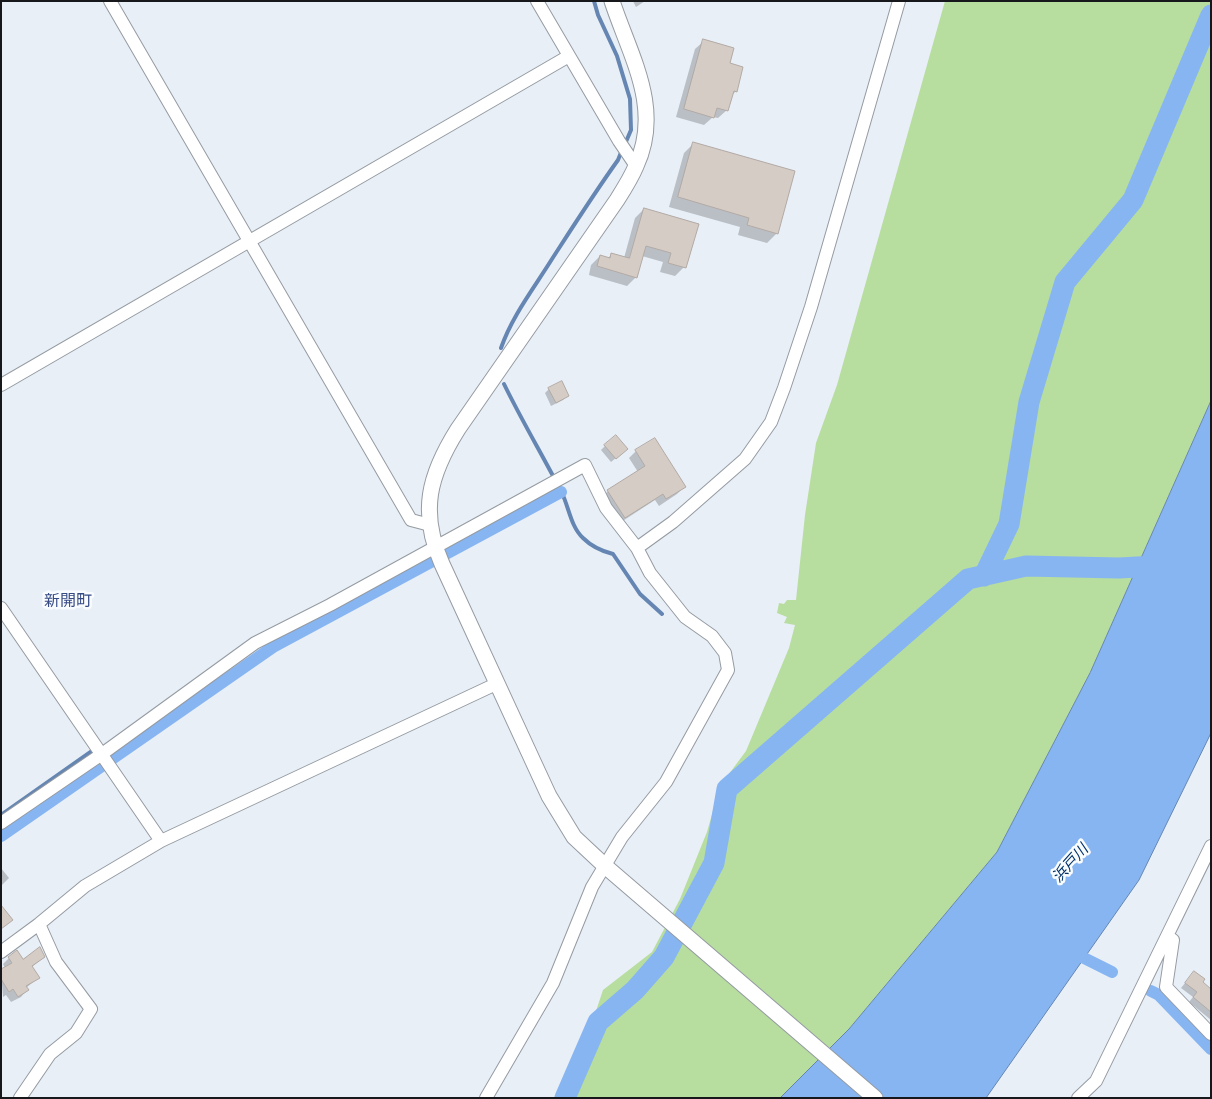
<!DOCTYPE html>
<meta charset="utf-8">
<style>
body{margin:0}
#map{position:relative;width:1212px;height:1099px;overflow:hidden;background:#e8eff7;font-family:Poppins,sans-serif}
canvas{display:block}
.frame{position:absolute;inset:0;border:2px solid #16181b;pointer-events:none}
</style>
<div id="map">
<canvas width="1212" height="1099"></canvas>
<div class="frame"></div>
</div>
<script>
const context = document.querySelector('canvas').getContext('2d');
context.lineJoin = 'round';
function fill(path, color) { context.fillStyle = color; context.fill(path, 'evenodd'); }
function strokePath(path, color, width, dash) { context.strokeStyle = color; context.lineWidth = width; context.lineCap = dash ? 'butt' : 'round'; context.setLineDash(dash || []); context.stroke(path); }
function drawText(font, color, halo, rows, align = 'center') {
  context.font = font + ' Poppins,"Noto Sans JP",sans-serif'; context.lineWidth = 5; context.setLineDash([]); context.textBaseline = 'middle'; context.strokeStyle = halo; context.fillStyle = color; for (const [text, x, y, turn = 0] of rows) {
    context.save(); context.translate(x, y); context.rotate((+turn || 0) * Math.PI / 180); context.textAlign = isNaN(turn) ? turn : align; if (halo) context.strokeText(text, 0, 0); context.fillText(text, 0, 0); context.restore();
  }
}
const green = new Path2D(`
 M 945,1 L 1211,1 L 1211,401 L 1090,673 L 997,852 L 849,1029 L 780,1098 L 560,1098 L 590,1029 L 603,990 L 652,952 L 680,899 L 707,832 L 720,786 L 746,751 L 789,648 L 795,625 L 784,623 L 787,617 L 777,613 L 779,603 L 784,604 L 787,600 L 796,600 L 805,515 L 816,443 L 837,385 Z`);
const water = new Path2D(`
 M 1211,401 L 1211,733 L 1139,880 L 986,1098 L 780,1098 L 849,1029 L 997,852 L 1090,673 Z`);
const shadow = new Path2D(`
 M 633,1 L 645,1 L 636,7 Z
 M 704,41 L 728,63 L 736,91 L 731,96 L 727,110 L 718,118 L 713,117 L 704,125 L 676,117 L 695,49 Z
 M 694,143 L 777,233 L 767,243 L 738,235 L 740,227 L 669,207 L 684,153 Z
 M 644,209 L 684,267 L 675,276 L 660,272 L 663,262 L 642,256 L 636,277 L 627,286 L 589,275 L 591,265 L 600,256 L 608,258 L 612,254 L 624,258 L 635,218 Z
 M 549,389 L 568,395 L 563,400 L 551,406 L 545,393 Z
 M 605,446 L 622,453 L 611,462 L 601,450 Z
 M 636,451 L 684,487 L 677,494 L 659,506 L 655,500 L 618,524 L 601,498 L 608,491 L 638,472 L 629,458 Z
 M 1,868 L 9,878 L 1,886 Z
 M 44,957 L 32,967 L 38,978 L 26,988 L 27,990 L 21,997 L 11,1002 L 6,995 L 3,997 L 1,971 L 5,968 L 3,964 L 9,958 L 23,961 Z
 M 1190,977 L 1201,982 L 1211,990 L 1211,1020 L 1189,1002 L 1193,997 L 1181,988 Z`);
const stream = new Path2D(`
 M 594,1 L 598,15 L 617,56 L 630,99 L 631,130 L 625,144
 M 501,348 C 512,316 534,288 552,259 C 574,225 595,192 618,160 L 622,150
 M 504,384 C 522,421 543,456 562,493 C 569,508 571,527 583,538 C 592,547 601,551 613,554 L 640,594 L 662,614
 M 1,815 L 92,751`);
const canal = new Path2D(`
 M 1,836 L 273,647 L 561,492
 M 1070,951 L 1112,972
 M 1151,991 L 1159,995 L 1211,1049`);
const river = new Path2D(`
 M 984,576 L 1009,524 L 1029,402 L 1065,282 L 1133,200 L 1211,15
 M 565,1098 L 598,1022 L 635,990 L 664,957 L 714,863 L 727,789 L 968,579 L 1026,566 L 1119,568 L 1211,563`);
const building = new Path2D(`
 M 703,39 L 734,48 L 730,63 L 743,67 L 737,92 L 734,91 L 728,111 L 717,108 L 714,118 L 684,109 Z
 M 693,142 L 795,171 L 778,234 L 747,225 L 749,218 L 678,197 Z
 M 644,208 L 699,224 L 686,268 L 668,263 L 671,253 L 646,246 L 637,278 L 597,266 L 600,255 L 610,258 L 611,253 L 629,258 Z
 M 562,381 L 569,396 L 556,403 L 548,388 Z
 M 616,435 L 628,449 L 616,459 L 604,445 Z
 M 655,438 L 686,487 L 666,499 L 663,494 L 625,518 L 607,490 L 645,466 L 635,450 Z
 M 1,905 L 13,920 L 1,929 Z
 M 40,947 L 45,957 L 32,966 L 40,978 L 26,986 L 29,990 L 18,997 L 13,989 L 9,992 L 1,979 L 1,969 L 12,963 L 8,957 L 17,950 L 23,959 Z
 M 1194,971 L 1205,979 L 1203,982 L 1211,989 L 1211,1012 L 1193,997 L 1197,992 L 1185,983 Z`);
const minor = new Path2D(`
 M 110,1 L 411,520 L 430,525
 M 537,1 L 619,141 L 636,166
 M 1,385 L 569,56
 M 637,548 L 673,522 L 745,459 L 771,422 L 784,388 L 811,307 L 899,1
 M 1,608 L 161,841
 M 1,823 L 102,754 L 255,643 L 330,605 L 585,465 L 606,508 L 637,548 L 650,573 L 685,617 L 712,636 L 725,653 L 728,670 L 666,782 L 622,837 L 592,887 L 553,983 L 486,1098
 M 1167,936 L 1173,940 L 1166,987 L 1211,1034
 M 1,952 L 39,924 L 85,886 L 161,841 L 496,684
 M 20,1098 L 50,1054 L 76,1033 L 91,1009 L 56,962 L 39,924
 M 1078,1098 L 1096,1081 L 1211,846`);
const tertiary = new Path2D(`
 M 612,1 C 630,56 663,108 636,166 C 631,178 624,189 617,200 L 458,429 C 429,475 419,512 442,564 L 549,796 L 574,837 L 605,866 L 875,1098`);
const waterNames = [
 ["浜戸川",1071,864,-48]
];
const quarterNames = [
 ["新開町",68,602]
];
fill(green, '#b7dd9f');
fill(water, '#87b5f2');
strokePath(water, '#6586b2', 1);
fill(shadow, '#0003');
strokePath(stream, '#6586b2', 4);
strokePath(canal, '#87b5f2', 12);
strokePath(river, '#87b5f2', 21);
fill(building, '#d5ccc6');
strokePath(building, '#b2a9a4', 1);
strokePath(minor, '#959ba2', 14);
strokePath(tertiary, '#959ba2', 17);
strokePath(minor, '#fff', 12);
strokePath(tertiary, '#fff', 15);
drawText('italic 15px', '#023267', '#f9fcff', waterNames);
drawText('16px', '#364a84', '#f9fcff', quarterNames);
</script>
